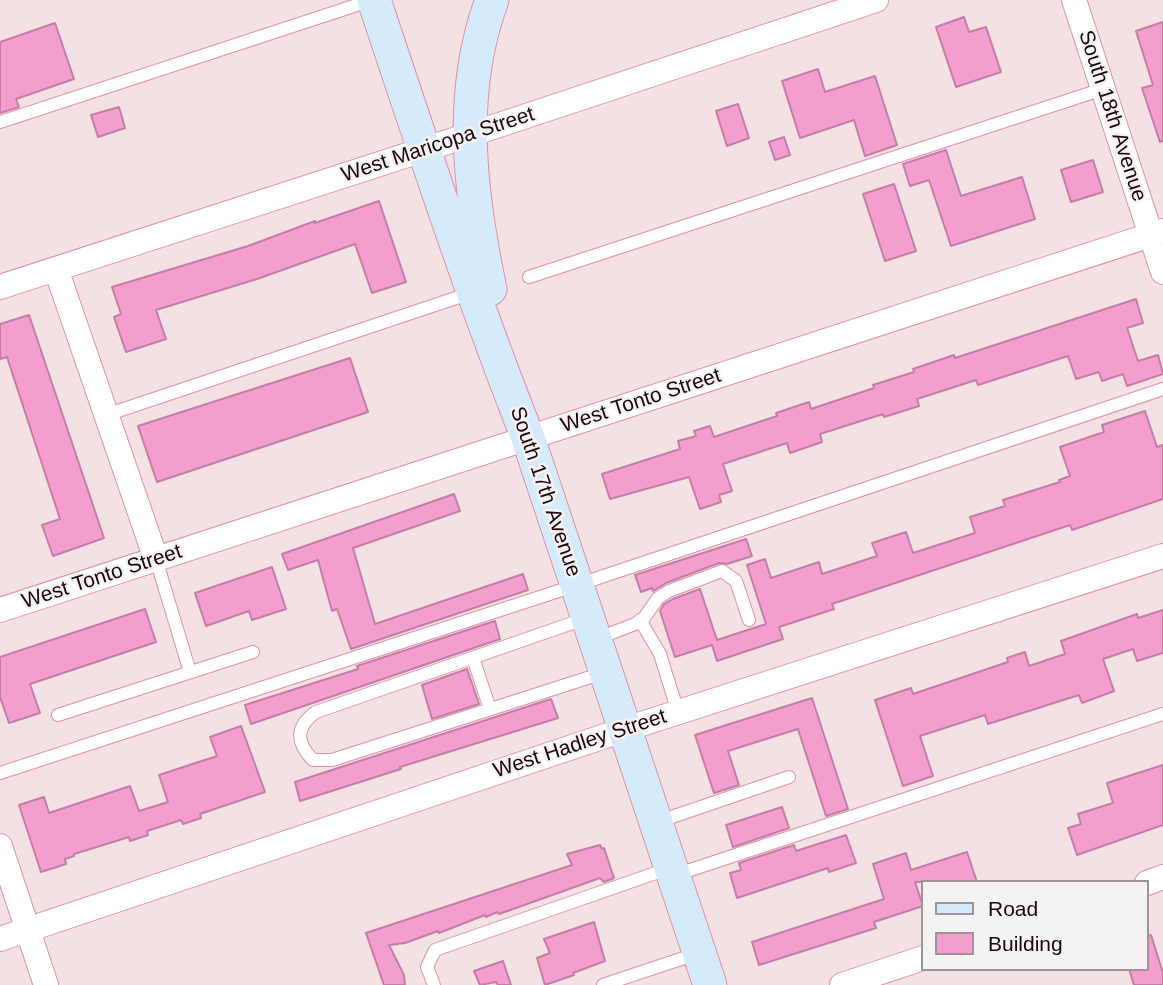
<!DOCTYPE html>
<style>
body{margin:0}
#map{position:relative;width:1163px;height:985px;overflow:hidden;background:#f3e1e4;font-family:Helvetica,sans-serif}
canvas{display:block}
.legend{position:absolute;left:921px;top:880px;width:228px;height:91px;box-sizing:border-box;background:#f3f3f3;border:2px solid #9e9397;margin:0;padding:9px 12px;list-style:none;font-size:21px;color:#1f040c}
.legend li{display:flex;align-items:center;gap:14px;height:35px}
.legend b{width:35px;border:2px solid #9e9397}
</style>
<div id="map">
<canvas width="1163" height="985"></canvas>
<ul class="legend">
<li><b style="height:9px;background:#d5eafa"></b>Road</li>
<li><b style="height:19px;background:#f49ecf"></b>Building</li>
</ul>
</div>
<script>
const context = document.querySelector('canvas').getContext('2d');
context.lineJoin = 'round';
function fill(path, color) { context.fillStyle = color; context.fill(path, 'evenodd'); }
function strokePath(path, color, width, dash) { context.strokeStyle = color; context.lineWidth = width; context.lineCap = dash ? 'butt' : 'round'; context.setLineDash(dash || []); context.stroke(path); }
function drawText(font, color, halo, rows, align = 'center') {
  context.font = font + ' Helvetica,sans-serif'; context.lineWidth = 5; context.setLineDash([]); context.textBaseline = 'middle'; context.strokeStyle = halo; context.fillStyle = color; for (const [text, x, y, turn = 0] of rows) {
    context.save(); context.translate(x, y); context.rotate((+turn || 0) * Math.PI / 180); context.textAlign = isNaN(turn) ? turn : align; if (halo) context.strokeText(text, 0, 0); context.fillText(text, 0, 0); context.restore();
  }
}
const building = new Path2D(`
 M 964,17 L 969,32 L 986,27 L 1001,72 L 956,87 L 936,27 Z
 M 1163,22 L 1163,141 L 1160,142 L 1142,88 L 1153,85 L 1136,31 Z
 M 55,23 L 74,79 L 16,99 L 19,107 L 0,113 L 0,42 Z
 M 818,69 L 825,92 L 875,76 L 897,145 L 865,156 L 854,120 L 800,138 L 782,81 Z
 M 738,104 L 749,138 L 727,146 L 716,111 Z
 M 119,107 L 125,128 L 98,137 L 91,115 Z
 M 784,137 L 790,155 L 775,160 L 769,142 Z
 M 946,150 L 961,196 L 1022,177 L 1035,219 L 951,246 L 929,180 L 910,186 L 903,164 Z
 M 1093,160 L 1103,192 L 1071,202 L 1061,170 Z
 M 894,184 L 916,251 L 885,261 L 863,194 Z
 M 379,201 L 406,282 L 372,293 L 355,244 L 257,279 L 156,310 L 166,339 L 126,352 L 114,317 L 121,314 L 112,287 L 248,246 L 315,221 L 315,223 Z
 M 1136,299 L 1143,323 L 1127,328 L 1138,361 L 1158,355 L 1163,374 L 1127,386 L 1123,374 L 1102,381 L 1099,372 L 1076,379 L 1068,356 L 978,385 L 976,380 L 917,399 L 919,406 L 884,417 L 883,414 L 820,434 L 822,442 L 790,453 L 787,443 L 723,464 L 732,491 L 719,495 L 721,502 L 700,509 L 689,477 L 610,499 L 602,474 L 680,449 L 678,441 L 696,436 L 694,431 L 710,426 L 714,437 L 777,416 L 776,413 L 809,402 L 811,409 L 874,388 L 873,385 L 914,372 L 913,369 L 954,355 L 955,358 Z
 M 29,315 L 104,538 L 53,556 L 42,525 L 60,519 L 7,357 L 0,359 L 0,324 Z
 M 350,358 L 368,412 L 157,482 L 138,426 Z
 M 1145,411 L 1157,447 L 1163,445 L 1163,499 L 1072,530 L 1070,525 L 832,604 L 834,609 L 779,627 L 783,639 L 717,661 L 712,645 L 675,657 L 660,611 L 664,604 L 673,599 L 700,589 L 717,640 L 766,624 L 747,565 L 765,559 L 771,578 L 819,562 L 822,574 L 877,556 L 872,543 L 906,532 L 913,553 L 975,533 L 970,517 L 1005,506 L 1003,500 L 1060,482 L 1059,480 L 1070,476 L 1060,447 L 1104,432 L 1102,425 Z
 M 454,494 L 460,511 L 353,548 L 375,624 L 523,574 L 528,590 L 351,649 L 337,609 L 332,611 L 318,560 L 288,570 L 282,554 Z
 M 746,539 L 752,556 L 727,564 L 719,563 L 666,583 L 653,591 L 652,588 L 641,592 L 635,575 Z
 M 272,567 L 286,609 L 252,620 L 249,611 L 206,626 L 195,593 Z
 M 145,609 L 156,642 L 30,684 L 40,713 L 9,723 L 0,697 L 0,657 Z
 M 1163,610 L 1163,653 L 1137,661 L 1133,649 L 1103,659 L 1114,691 L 1082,703 L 1079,695 L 988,724 L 985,715 L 920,736 L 933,776 L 903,786 L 875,700 L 911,688 L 913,694 L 1008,662 L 1007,658 L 1025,652 L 1029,666 L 1065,654 L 1061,641 L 1137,614 L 1138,618 Z
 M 495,621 L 500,639 L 251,724 L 245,705 L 358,669 L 357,666 Z
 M 467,669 L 479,704 L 432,719 L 422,685 Z
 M 812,698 L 848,809 L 826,816 L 798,729 L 728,751 L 739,785 L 714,793 L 695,735 Z
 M 551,699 L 558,718 L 400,767 L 401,769 L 300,801 L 295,782 Z
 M 241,726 L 265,792 L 200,814 L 201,818 L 183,824 L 181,820 L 147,831 L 148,835 L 130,841 L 129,837 L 74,854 L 74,856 L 65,859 L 66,864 L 41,872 L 19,805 L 44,797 L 49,813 L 130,786 L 139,811 L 168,802 L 159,775 L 217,756 L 210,737 Z
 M 1163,765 L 1163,825 L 1077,855 L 1068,828 L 1081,824 L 1078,814 L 1113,803 L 1107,783 Z
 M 782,807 L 789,828 L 733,847 L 726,825 Z
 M 846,835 L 856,863 L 829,872 L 828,868 L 737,898 L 730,873 L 741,870 L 739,863 L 794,845 L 796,851 Z
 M 600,845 L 602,849 L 604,848 L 614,878 L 604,882 L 600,878 L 499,914 L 497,912 L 486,917 L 485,915 L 439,933 L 438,931 L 405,943 L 389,945 L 404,975 L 405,985 L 384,985 L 366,933 L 572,865 L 567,854 Z
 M 967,852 L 977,882 L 915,882 L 923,906 L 874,922 L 876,928 L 759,965 L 752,942 L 884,899 L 873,864 L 906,853 L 911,870 Z
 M 594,922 L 605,961 L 573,973 L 574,975 L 545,985 L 537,958 L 550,953 L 544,939 Z
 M 1151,935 L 1163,973 L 1163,985 L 1134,985 L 1129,969 L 1147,969 L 1147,936 Z
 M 503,961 L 511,985 L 498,985 L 496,982 L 480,985 L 474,971 Z`);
const service = new Path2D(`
 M 0,122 L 372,0
 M 529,277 L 1103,89
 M 106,415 L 471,293
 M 156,559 L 190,672
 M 587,618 L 316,712 C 296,726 295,742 313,760 L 332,760 L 603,673
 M 640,620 L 660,654 L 678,712
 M 596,639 L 635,624 L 644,618 L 658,598 L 669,591 L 722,571 L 736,581 L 749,620
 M 473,658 L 490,709
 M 58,715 L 253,652
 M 0,773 L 577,585 L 1163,389
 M 657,822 L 789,777
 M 675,875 L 1163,714
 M 434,985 L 427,967 L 435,950 L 670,868
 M 603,985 L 699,953`);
const minor = new Path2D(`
 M 1074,0 L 1163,272
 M 56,269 L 156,559
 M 0,287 L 469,135 L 876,0
 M 0,610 L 1163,231
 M 0,846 L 46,985
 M 1147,883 L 1163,877
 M 0,939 L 626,729 L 1163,556
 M 842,985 L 923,958`);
const secondary = new Path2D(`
 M 374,0 C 423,147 471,294 528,438 L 710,985
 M 490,289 C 470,194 457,94 492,0`);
const streetNames = [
 ["South 18th Avenue",1112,116,72],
 ["West Maricopa Street",438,145,-18],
 ["West Tonto Street",641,401,-18],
 ["South 17th Avenue",545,492,71],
 ["West Tonto Street",102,577,-18],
 ["West Hadley Street",580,744,-18]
];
fill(building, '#f49ecf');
strokePath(building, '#c47da6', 2);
strokePath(service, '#e28fa3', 14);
strokePath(minor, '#e28fa3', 26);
strokePath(secondary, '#e28fa3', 35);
strokePath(service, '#fff', 12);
strokePath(minor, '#fff', 24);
strokePath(secondary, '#d5eafa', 33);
drawText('21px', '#1f040c', '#f3f3f3', streetNames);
</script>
